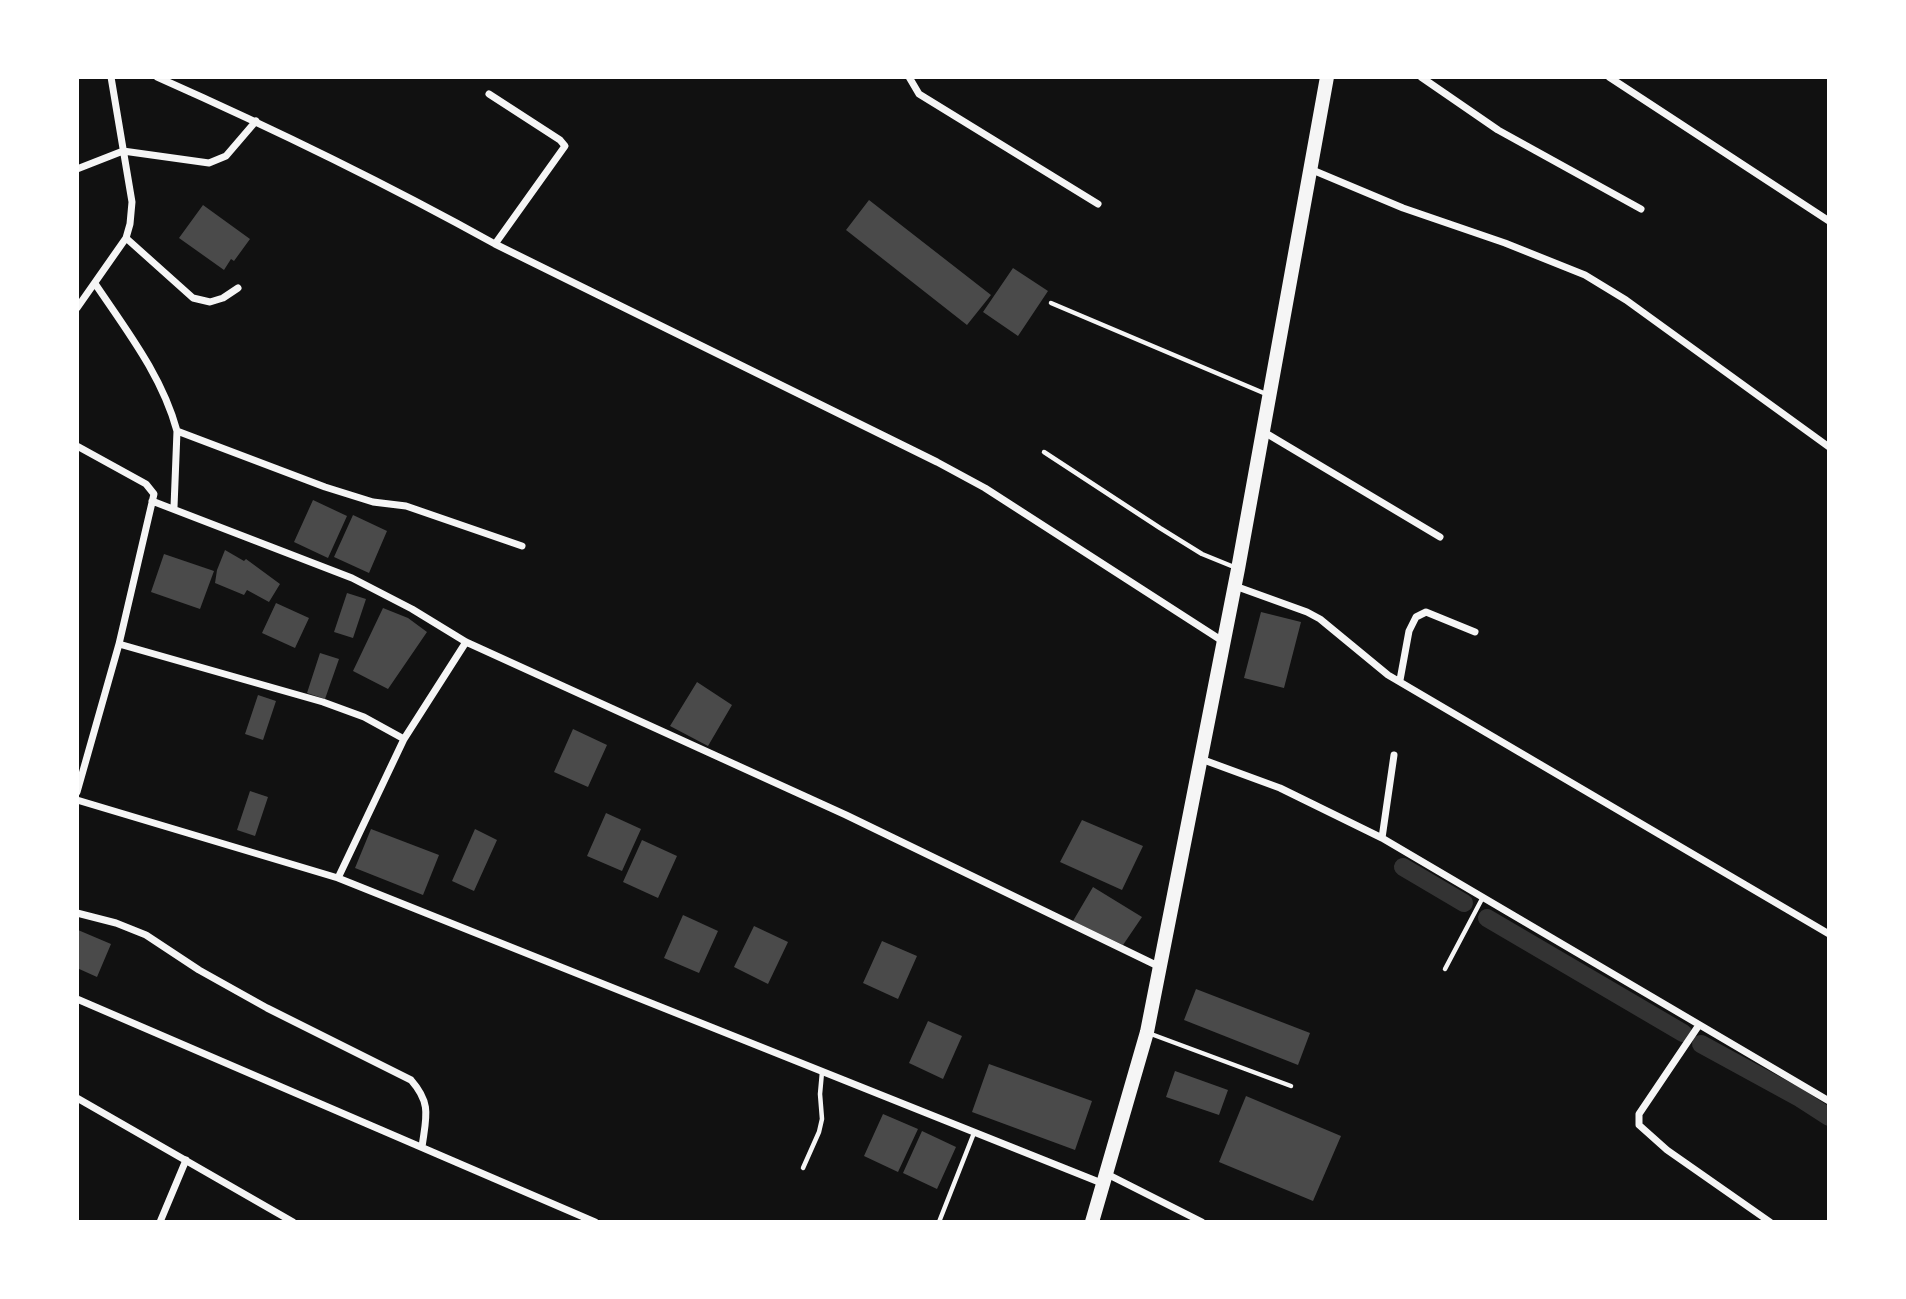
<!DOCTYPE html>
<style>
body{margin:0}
#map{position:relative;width:1906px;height:1299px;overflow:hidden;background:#111;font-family:Lato,sans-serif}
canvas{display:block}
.frame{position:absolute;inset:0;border:79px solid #fff;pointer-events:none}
</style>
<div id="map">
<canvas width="1906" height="1299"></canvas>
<div class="frame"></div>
</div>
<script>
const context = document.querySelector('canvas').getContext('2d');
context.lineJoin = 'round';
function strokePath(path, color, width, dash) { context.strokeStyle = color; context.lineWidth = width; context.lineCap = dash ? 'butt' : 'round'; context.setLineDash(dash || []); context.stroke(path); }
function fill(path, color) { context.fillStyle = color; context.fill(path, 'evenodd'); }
const canal = new Path2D(`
 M 1403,867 L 1464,903
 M 1487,918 L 1683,1033
 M 1701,1044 L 1798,1097 L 1829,1117`);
const building = new Path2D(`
 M 869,200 L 991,295 L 967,325 L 846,230 Z
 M 203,205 L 250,239 L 234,261 L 231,259 L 224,270 L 179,238 Z
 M 1013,268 L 1048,291 L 1018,336 L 983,312 Z
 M 313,500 L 347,516 L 328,558 L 294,542 Z
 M 353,515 L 387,531 L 369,573 L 334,557 Z
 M 225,550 L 244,561 L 246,559 L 280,584 L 269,602 L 247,590 L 244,595 L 215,583 L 217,570 Z
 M 164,554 L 214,571 L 200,609 L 151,592 Z
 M 347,593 L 366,599 L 353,638 L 334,632 Z
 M 276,603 L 309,618 L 295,648 L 262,633 Z
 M 383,608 L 408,618 L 427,632 L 388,689 L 353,671 Z
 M 1261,612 L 1301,622 L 1284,688 L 1244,678 Z
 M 320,653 L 339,659 L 325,699 L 307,693 Z
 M 697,682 L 732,705 L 708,746 L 670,726 Z
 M 258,695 L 276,701 L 263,740 L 245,734 Z
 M 573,729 L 607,745 L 588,787 L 554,772 Z
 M 250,791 L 268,797 L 255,836 L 237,830 Z
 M 606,813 L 641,829 L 622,871 L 587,856 Z
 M 1082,820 L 1143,846 L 1122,890 L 1060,862 Z
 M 371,829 L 439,855 L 423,895 L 355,868 Z
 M 475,829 L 497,840 L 474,891 L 452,881 Z
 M 642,840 L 677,856 L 658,898 L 623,882 Z
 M 1093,887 L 1142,917 L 1123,945 L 1073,921 Z
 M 683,915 L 718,931 L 699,973 L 664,958 Z
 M 754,926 L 788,942 L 768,984 L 734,967 Z
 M 78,930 L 111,944 L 97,977 L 77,968 Z
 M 882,941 L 917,956 L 898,999 L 863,983 Z
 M 1196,989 L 1310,1033 L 1298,1065 L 1184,1020 Z
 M 928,1021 L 962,1036 L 943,1079 L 909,1063 Z
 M 989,1064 L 1092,1101 L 1075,1150 L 972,1112 Z
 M 1175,1071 L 1228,1090 L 1219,1115 L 1166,1097 Z
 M 1246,1096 L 1341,1136 L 1313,1201 L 1219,1162 Z
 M 883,1114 L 918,1129 L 898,1172 L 864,1156 Z
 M 922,1131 L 956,1147 L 937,1189 L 903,1173 Z`);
const service = new Path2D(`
 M 1051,303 L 1266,394
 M 1044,452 L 1160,528 L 1202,554 L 1234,567
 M 1445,969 L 1483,897
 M 1151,1034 L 1291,1086
 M 803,1168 L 819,1132 L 822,1119 L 820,1094 L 822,1072
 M 939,1222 L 974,1133`);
const minor = new Path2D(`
 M 157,77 C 272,128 385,183 495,244 L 937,462 L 985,488 L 1224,642
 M 909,77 L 919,94 L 1098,204
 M 1421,77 L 1498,130 L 1641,209
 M 1609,77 L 1829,221
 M 489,94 L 560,140 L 565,146 L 495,244
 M 77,169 L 123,151 L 209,163 L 226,156 L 256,121
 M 1310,169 L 1403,208 L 1505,243 L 1585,275 L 1626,300 L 1829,447
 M 126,238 L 193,298 L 210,302 L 223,298 L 238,288
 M 96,285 C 127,331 162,376 177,431 L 174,507
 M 77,308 L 126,238 L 130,224 L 132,202 L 111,77
 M 177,431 L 325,487 L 373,502 L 406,506 L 522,546
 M 1264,432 L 1440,537
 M 77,446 L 146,484 L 154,494 L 119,644 L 77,792
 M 152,501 L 352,578 L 412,609 L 466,642 L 846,815 L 1160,967
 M 1235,586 L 1307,612 L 1320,619 L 1388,675 L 1829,934
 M 119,644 L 323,702 L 364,717 L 404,739
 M 1400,680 L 1409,631 L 1416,617 L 1426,612 L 1475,632
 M 1201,759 L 1280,788 L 1382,838 L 1829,1101
 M 77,800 L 338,878 L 1104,1184
 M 1382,838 L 1394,755
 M 338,878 L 404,739 L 466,642
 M 77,913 L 116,923 L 146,935 L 199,970 L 267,1008 L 411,1080 C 432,1104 426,1117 422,1147
 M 77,999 L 595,1222
 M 1699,1025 L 1639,1114 L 1639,1125 L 1667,1150 L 1770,1222
 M 77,1098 L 293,1222
 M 1107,1174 L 1202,1222
 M 160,1222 L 186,1160`);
const primary = new Path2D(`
 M 1092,1222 L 1147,1032 L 1238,569 L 1327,77`);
strokePath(canal, '#333', 18);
fill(building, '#4a4a4a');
strokePath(service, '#f5f5f5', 4.5);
strokePath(minor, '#f5f5f5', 7);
strokePath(primary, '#f5f5f5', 14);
</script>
